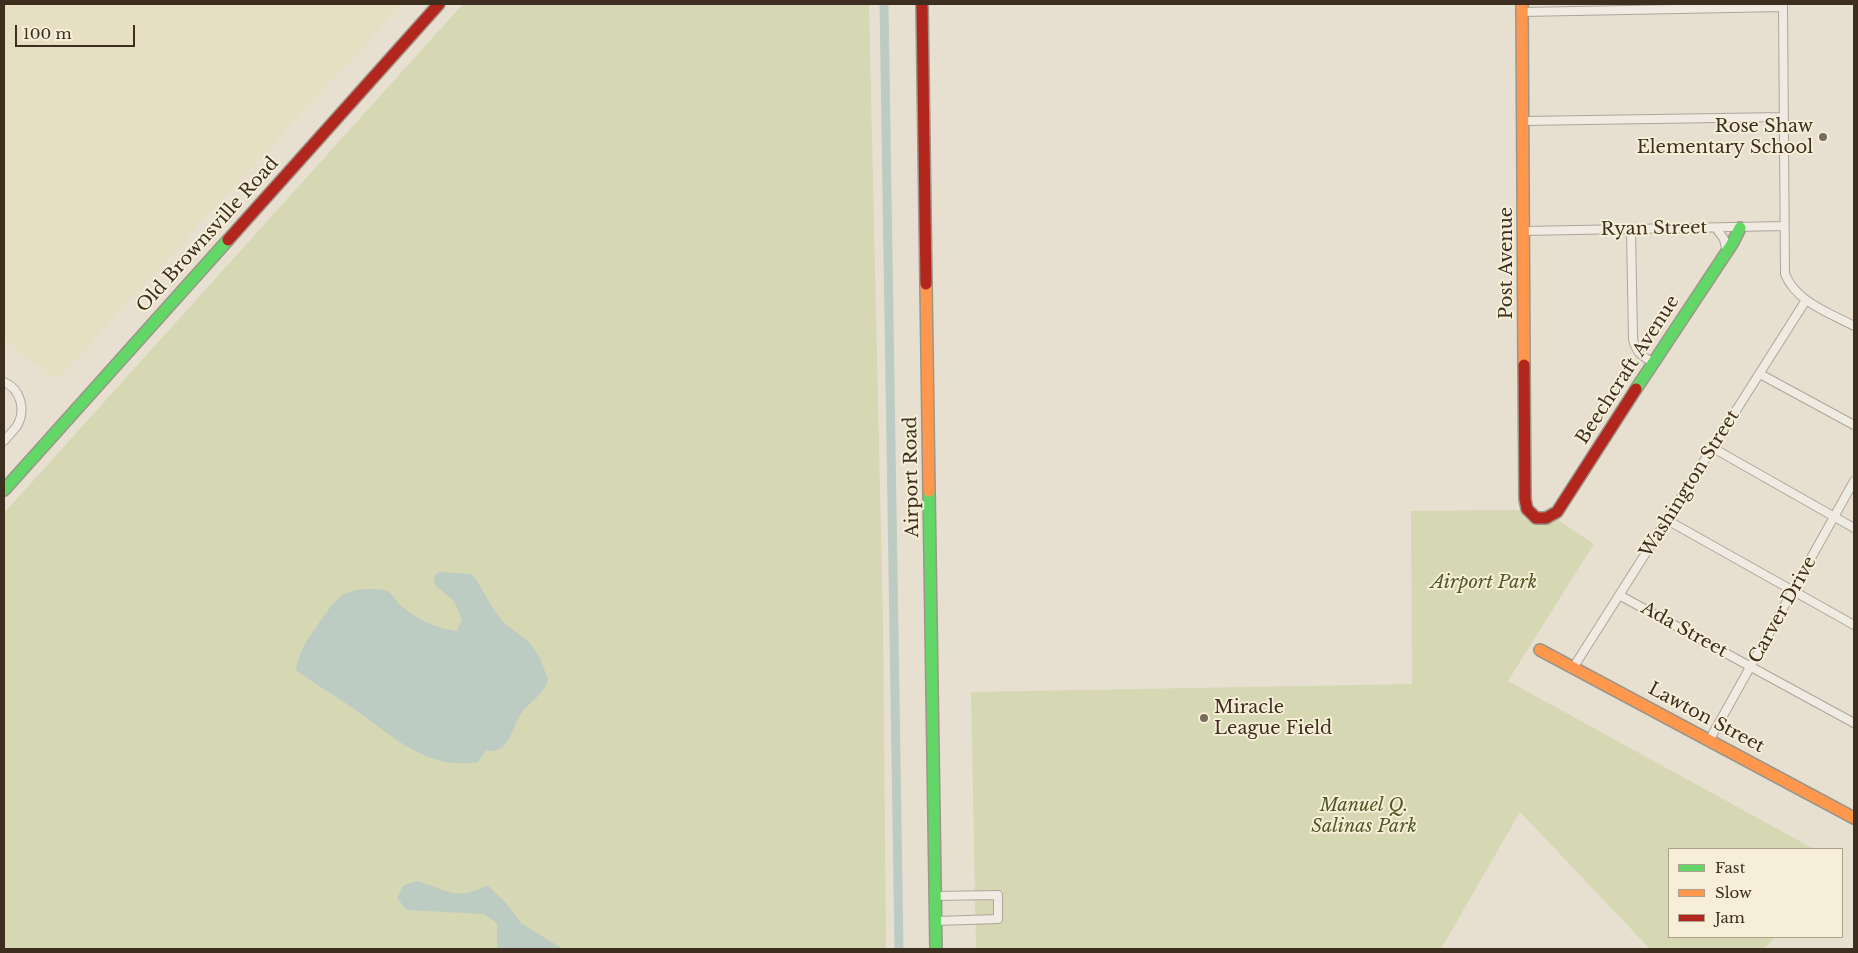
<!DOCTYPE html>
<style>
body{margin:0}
#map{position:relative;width:1858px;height:953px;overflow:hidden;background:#e7e0d1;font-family:"Libre Baskerville",serif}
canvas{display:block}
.frame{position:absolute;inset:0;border:5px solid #3d2e20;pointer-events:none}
.legend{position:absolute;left:1668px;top:848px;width:175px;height:90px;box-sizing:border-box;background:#f7eed8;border:1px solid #ada18e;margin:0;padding:6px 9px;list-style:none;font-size:15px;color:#3d2e20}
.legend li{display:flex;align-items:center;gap:10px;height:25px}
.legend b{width:25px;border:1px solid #ada18e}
.scale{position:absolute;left:15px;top:25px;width:120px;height:22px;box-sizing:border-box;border:2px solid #3d2e20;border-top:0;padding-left:6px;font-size:15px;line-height:18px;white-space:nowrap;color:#3d2e20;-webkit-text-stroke:4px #f7eed8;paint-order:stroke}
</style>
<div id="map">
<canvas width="1858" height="953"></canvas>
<div class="frame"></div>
<ul class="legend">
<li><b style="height:6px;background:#63d668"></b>Fast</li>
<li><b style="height:6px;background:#ff974d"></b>Slow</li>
<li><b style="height:6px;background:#b3261e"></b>Jam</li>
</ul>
<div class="scale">100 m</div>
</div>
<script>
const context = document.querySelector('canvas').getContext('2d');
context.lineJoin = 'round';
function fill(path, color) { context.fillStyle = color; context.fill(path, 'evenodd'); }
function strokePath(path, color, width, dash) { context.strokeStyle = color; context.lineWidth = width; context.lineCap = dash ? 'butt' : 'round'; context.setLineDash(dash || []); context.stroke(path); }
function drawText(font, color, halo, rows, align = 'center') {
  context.font = font + ' "Libre Baskerville",serif'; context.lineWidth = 4; context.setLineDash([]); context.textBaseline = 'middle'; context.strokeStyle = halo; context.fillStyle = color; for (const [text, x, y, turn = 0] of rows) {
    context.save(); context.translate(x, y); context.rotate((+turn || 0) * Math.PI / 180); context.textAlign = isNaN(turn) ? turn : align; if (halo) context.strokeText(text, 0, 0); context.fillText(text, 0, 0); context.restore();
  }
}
const farmland = new Path2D(`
 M 4,4 L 402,4 L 60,376 L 53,377 L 4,339 Z`);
const green = new Path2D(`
 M 463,4 L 869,4 L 883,620 L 886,949 L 4,949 L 4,513 Z
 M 1521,510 L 1524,518 C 1535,526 1545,526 1558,520 L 1594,544 L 1508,681 L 1814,849 L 1669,849 L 1669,937 L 1775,937 L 1764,949 L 1650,949 L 1520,812 L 1441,949 L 976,949 L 971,692 L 1412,684 L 1411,511 Z`);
const water = new Path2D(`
 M 440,572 L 471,574 L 476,579 L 492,607 L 503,622 L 529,642 L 539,656 L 548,679 C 542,699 528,701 519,717 C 512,729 507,757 486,750 L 478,762 C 427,771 393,736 354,709 C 335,695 314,684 296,670 C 299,649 312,633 324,616 C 338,596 345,589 371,589 C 377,589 383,589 389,592 C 394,595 395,600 399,604 C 415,618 436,629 457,631 L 462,619 L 454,601 L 435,585 L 434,576 Z
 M 417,881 C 448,890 456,902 487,885 L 505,902 L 521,923 L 563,949 L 497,949 L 497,923 L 484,914 L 407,910 L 397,898 L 404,885 Z`);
const canal = new Path2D(`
 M 884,4 L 899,949`);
const street = new Path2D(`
 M 1783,4 L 1785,274 C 1796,302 1830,313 1854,326
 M 1522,12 L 1783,7
 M 1523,121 L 1783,117
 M 1716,228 L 1724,239 L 1727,253
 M 1631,230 L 1633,339 C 1636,352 1641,356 1653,362
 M 1524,231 L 1784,226
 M 1760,374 L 1854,425
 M 4,382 C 21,389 26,410 17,426 C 13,431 8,436 4,441
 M 1713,448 L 1854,528
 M 1667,520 L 1854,625
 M 1619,595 L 1854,723
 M 1573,668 L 1806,300
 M 1710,739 L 1854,481
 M 935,896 L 998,895 L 998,919 L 936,921`);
const fast = new Path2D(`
 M 1636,389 L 1732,244 L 1740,228
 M 4,490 L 228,240
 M 929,491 L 936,949`);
const slow = new Path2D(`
 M 1522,4 L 1524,365
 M 926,284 L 929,491
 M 1540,650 L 1854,818`);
const jam = new Path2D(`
 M 922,4 L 926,284
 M 228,240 L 439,4
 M 1524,365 L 1525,499 L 1527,509 L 1536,518 L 1546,518 L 1557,512 L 1636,389`);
const markers = [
 [1823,137,5,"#786c5e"],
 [1204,718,5,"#786c5e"]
];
const poiNames = [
 ["Rose Shaw",1813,127],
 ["Elementary School",1813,148],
 ["Miracle",1214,708,"left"],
 ["League Field",1214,729,"left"]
];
const streetNames = [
 ["Ryan Street",1654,229,-1],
 ["Old Brownsville Road",208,235,-48],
 ["Post Avenue",1507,263,-90],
 ["Beechcraft Avenue",1628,370,-57],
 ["Airport Road",912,477,-91],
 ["Washington Street",1690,484,-58],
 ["Carver Drive",1783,610,-61],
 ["Ada Street",1684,630,29],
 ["Lawton Street",1706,718,28]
];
const parkNames = [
 ["Airport Park",1484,583],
 ["Manuel Q.",1364,806],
 ["Salinas Park",1364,827]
];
fill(farmland, '#e6dfc2');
fill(green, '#d6d7b3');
fill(water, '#bcccc2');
strokePath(canal, '#bcccc2', 9);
strokePath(street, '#ada599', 10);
strokePath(fast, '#9c958a', 14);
strokePath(slow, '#9c958a', 14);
strokePath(jam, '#9c958a', 14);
strokePath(street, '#efebe3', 8);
strokePath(fast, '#63d668', 11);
strokePath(slow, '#ff974d', 11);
strokePath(jam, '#b3261e', 11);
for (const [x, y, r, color] of markers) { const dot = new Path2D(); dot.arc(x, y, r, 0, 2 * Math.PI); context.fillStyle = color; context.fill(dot); strokePath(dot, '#f7eed8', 2); }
drawText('18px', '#3d2e20', '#f7eed8', poiNames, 'right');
drawText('18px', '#3d2e20', '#f7eed8', streetNames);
drawText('italic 18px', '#4d5a26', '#f7eed8', parkNames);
</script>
